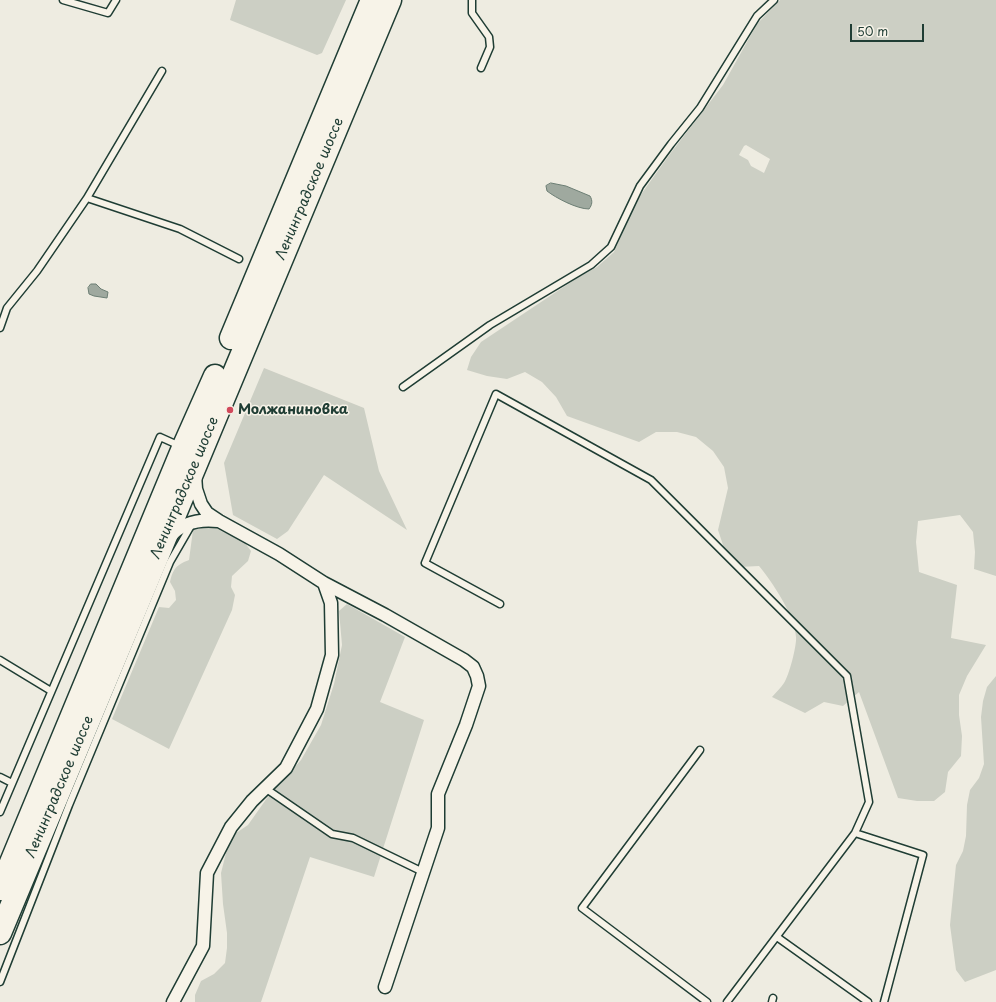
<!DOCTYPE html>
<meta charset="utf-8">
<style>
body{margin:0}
#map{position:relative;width:996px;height:1002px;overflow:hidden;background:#eeece1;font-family:"Playpen Sans",sans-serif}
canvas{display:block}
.scale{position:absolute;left:850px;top:24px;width:74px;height:18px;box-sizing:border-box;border:2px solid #1f3d34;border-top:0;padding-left:5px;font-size:12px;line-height:14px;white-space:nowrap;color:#1f3d34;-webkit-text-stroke:3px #f7f3e8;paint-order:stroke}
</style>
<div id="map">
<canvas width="996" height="1002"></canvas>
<div class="scale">50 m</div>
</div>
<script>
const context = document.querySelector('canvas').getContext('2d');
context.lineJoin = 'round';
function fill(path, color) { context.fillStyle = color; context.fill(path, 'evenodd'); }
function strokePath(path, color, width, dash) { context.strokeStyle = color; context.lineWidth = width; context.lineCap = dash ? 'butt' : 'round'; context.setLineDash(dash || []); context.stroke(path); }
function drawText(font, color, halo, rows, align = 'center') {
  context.font = font + ' "Playpen Sans",sans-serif'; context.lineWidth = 3; context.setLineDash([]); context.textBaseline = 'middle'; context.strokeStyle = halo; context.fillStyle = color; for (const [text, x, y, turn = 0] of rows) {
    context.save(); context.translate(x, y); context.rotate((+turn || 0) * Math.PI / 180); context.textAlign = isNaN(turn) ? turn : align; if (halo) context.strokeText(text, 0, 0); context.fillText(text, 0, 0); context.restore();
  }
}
const green = new Path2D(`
 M 236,0 L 346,0 L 322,53 L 317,55 L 230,20 Z
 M 780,0 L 996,0 L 996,576 L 974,569 L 975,552 L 973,532 L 960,515 L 918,521 L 916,542 L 919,572 L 957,585 L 951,638 L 986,645 L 967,676 L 959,695 L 959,715 L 962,736 L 961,756 L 948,772 L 945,792 L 934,801 L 917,801 L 898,798 L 859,692 L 843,706 L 824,702 L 805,713 L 772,697 C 776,692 781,688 784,683 C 789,676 797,645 796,637 C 795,616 773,583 759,566 L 739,567 L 725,551 L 718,530 L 728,488 L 724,467 L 713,451 L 696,437 L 677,432 L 656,432 L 639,442 L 567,416 L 556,397 L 542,382 L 525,372 L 507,379 L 487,376 L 467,370 L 471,357 L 481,342 L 577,278 L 597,267 L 614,252 L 637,200 L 670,154 L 723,85 L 757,24 ZM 746,145 L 770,159 L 764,173 L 751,166 L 748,160 L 739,155 L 744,146 Z
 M 264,368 L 364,408 L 379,471 L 407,530 L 324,475 L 288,531 L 277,539 L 233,515 L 224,463 Z
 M 213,526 L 223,532 L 242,539 L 251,551 L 248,561 L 232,576 L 231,587 L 235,595 L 232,610 L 169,749 L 112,719 L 159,607 L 169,608 L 176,600 L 175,591 L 170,582 C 173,569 176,565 189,560 L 193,530 Z
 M 347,604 L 405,637 L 380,702 L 424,720 L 374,877 L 310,857 L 261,1002 L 195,1002 L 195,995 L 201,981 L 214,974 L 225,963 L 227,948 L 227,933 L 223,904 L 221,873 L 228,845 L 236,833 L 248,825 L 267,798 L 301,760 L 321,725 L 334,684 L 342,645 L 339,611 Z
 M 996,676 L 996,970 L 965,982 L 956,970 L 950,925 L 956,865 L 963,851 L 966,836 L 967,805 L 970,790 L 979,778 L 984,764 L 981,717 L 983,701 L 987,687 Z`);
const water = new Path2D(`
 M 551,183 L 566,186 L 590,196 C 593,201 592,205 589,209 C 577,209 556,198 547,191 L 546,186 Z
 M 91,284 L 96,284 L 101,289 L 108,292 L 107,298 L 94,296 L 89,294 L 88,288 Z`);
const lane = new Path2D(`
 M 63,0 L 108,13 L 116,0
 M 472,0 L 472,13 L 489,37 L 490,47 L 481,68
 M 87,198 L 162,71
 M 0,328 L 7,308 L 37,271 L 87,198 L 180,229 L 239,259
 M 403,387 L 490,325 L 591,265 L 611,247 L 640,186 L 671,144 L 700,108 L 757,16 L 774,0
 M 500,604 L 425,563 L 496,394 L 651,480 L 847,676 L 869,802 L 855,833 L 727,1002
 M 0,660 L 51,691
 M 700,750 L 582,908 L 707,1002
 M 0,777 L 12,783
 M 265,788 L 332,834 L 353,838 L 423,872
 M 0,812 L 160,437 L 180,446
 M 855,833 L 923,855 L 884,1002
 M 777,937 L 868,1002
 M 0,982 L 69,805 L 170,562 L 192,524
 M 772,1002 L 773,998`);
const street = new Path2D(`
 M 195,475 L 196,489 L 201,504 L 207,513 L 219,521 L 279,554 L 324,583 L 385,615 L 464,660 L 473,667 L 477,676 L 479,686 L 466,725 L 438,794 L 438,828 L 385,987
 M 170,537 C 182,522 200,519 218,521
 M 173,1002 L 203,946 L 207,873 L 231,827 L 252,801 L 286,768 L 317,709 L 332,655 L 331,603 L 324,583`);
const highway = new Path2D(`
 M 231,338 L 372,0
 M 0,889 L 183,448 L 215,376
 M 0,933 L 390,0`);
const markers = [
 [230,410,4,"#d1495b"]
];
const streetNames = [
 ["Ленинградское шоссе",310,189,-67],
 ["Ленинградское шоссе",185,488,-67],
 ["Ленинградское шоссе",60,787,-67]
];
const poiNames = [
 ["Молжаниновка",238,410]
];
fill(green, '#cccfc4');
fill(water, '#9fa99f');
strokePath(water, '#6c7e74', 1);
strokePath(lane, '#1f3d34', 9);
strokePath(street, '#1f3d34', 15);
strokePath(highway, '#1f3d34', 25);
strokePath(lane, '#f7f3e8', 6);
strokePath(street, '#f7f3e8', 12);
strokePath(highway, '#f7f3e8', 22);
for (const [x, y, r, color] of markers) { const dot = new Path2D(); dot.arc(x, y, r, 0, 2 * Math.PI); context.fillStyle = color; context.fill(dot); strokePath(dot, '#f7f3e8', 1.5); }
drawText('14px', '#1f3d34', '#f7f3e8', streetNames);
drawText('bold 14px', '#1f3d34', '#f7f3e8', poiNames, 'left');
</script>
